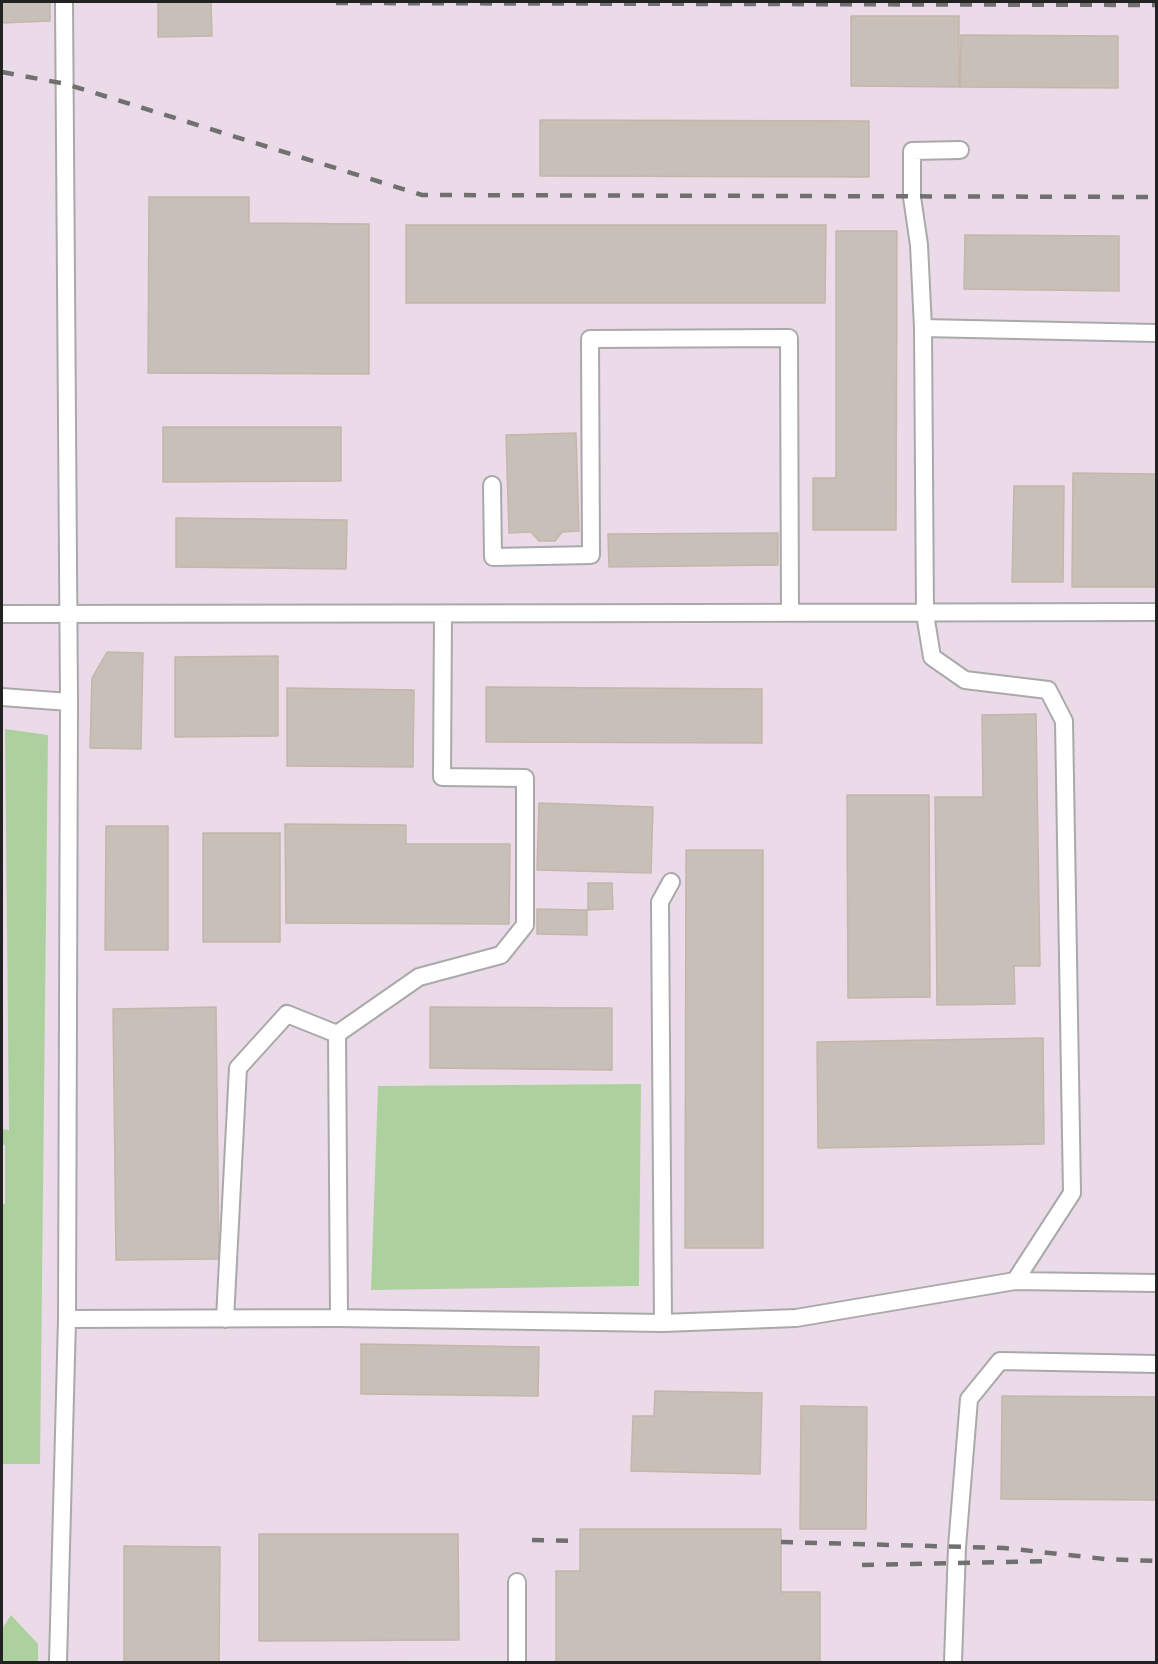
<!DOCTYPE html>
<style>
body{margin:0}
#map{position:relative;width:1158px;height:1664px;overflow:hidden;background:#f2efe9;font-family:Manrope,sans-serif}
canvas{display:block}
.frame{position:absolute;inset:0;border:3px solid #222;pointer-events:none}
</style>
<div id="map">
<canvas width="1158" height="1664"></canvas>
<div class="frame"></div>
</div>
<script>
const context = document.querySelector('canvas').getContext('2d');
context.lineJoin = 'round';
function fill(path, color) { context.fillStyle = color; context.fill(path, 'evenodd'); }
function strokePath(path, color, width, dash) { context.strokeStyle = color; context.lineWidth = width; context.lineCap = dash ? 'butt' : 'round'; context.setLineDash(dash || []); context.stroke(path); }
const industrial = new Path2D(`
 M 2,2 L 1156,2 L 1156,1662 L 2,1662 Z`);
const forest = new Path2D(`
 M 5,729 L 48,735 L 40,1464 L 2,1464 L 2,1204 L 5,1204 L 5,1145 L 2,1144 L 2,1129 L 9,1130 Z
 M 641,1084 L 639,1286 L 371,1290 L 378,1086 Z
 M 11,1615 L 38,1644 L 38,1662 L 2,1662 L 2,1629 Z`);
const parking = new Path2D(`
 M 498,1658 L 498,1662 L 347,1662 Z`);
const building = new Path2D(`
 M 2,2 L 50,2 L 50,21 L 2,23 Z
 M 158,2 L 211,2 L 212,36 L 158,37 Z
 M 851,16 L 959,16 L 959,87 L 851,86 Z
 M 961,35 L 1118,36 L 1118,88 L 960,87 Z
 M 540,120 L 869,121 L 869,177 L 540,176 Z
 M 149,197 L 249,197 L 249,223 L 369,224 L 369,374 L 148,373 Z
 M 406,225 L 826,225 L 825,303 L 406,303 Z
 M 836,231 L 897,231 L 896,530 L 813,530 L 813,478 L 836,478 Z
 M 965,235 L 1119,236 L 1119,291 L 964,289 Z
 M 163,427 L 341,427 L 341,481 L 163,482 Z
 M 576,433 L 579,531 L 562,532 L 555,541 L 539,541 L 531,532 L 509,533 L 506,435 Z
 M 1073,473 L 1156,474 L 1156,587 L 1072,587 Z
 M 1014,486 L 1064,486 L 1063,582 L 1012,582 Z
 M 176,518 L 347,520 L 346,569 L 176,567 Z
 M 778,533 L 778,565 L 609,567 L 608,534 Z
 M 107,652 L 143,653 L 141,749 L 90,748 L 92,678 Z
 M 278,656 L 278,736 L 175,737 L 175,657 Z
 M 486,687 L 762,689 L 762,743 L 486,742 Z
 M 287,688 L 414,690 L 413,767 L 287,766 Z
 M 1036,714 L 1040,966 L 1014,966 L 1015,1004 L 937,1005 L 935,797 L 983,797 L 982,715 Z
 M 847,795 L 929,795 L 930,997 L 848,998 Z
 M 539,803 L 653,807 L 651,873 L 537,870 Z
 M 285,824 L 406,825 L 406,844 L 510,844 L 509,924 L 286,923 Z
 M 106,826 L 168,826 L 168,950 L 105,950 Z
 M 203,833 L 280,833 L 280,942 L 203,942 Z
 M 686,850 L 763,850 L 763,1248 L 685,1248 Z
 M 588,883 L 612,883 L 613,909 L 588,910 Z
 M 537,909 L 587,910 L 587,935 L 537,934 Z
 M 216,1007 L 219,1259 L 116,1260 L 113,1009 Z
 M 430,1007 L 612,1008 L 612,1070 L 430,1068 Z
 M 1043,1038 L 1044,1144 L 818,1148 L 817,1042 Z
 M 361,1344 L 539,1347 L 538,1396 L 361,1394 Z
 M 655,1391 L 762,1393 L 760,1474 L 631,1471 L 633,1416 L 654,1416 Z
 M 1002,1396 L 1156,1397 L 1156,1500 L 1001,1499 Z
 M 801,1406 L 867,1407 L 866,1529 L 800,1529 Z
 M 580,1529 L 781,1529 L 781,1592 L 820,1592 L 820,1662 L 556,1662 L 556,1571 L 580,1571 Z
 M 259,1534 L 458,1534 L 459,1640 L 259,1641 Z
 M 124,1546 L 220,1547 L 219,1662 L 124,1662 Z`);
const service = new Path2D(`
 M 960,150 L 912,151 L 912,197 L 919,245 L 923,328 L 925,614 L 932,657 L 965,680 L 1048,690 L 1064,721 L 1072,1193 L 1015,1281
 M 923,328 L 1156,333
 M 492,485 L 493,557 L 591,555 L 590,339 L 789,338 L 790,613
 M 2,614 C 386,612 772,615 1156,612
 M 2,697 L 69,702
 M 337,1034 L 419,977 L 501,955 L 525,925 L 525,778 L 442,777 L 443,614
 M 67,1319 L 339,1318 L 663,1323 L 796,1318 L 1015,1281 L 1156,1283
 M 225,1319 L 238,1068 L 287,1014 L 337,1034 L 339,1318
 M 663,1323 L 660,902 L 671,882
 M 58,1662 L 67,1319 L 69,702 L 64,2
 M 517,1662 L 517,1582
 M 953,1662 L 957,1547 L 969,1399 L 1000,1361 L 1156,1364`);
const rail = new Path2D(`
 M 336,3 L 1156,5
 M 2,72 L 66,84 L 422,195 L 1156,197
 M 532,1540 L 580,1541
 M 781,1542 L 1004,1548 L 1105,1559 L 1156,1561
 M 862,1565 L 1054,1561`);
fill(industrial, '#ebdbe8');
fill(forest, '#add19e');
fill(parking, '#e2e2e2');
fill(building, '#c7bfb8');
strokePath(building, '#c4b6ab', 1.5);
strokePath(service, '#a9a9a9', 20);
strokePath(service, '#fff', 16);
strokePath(rail, '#707070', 4.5, [12, 12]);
</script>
